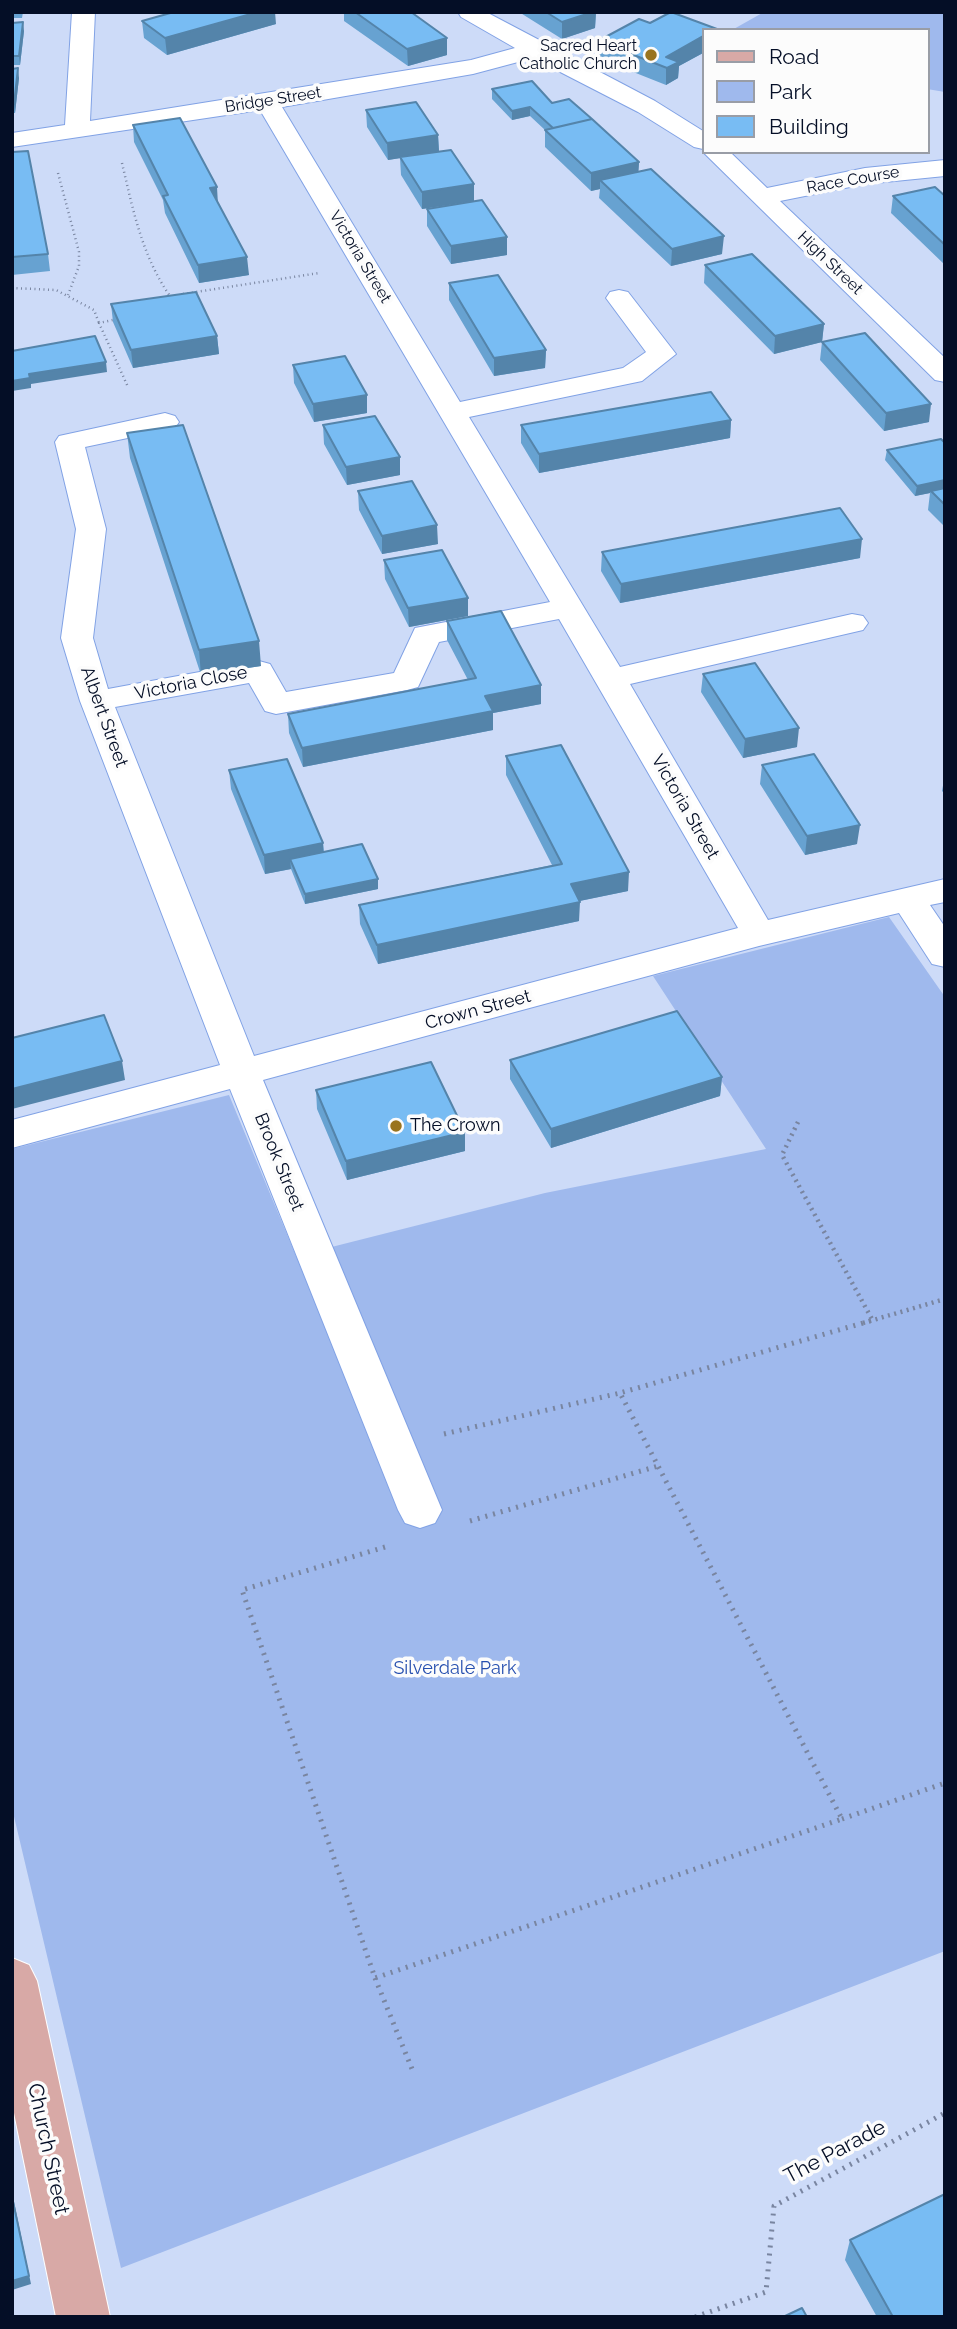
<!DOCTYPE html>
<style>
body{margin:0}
#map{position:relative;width:957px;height:2329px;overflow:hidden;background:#cddbf8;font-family:Raleway,sans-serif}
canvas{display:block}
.frame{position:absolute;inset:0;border:14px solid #040e26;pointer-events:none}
.legend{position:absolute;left:702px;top:28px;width:228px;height:126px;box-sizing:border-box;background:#fcfcfc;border:2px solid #999da6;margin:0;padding:9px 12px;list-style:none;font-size:21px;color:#040e26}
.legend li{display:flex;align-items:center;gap:14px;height:35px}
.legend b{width:35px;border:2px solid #999da6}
</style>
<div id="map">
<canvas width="957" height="2329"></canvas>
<div class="frame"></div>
<ul class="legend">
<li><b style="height:9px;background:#d8a9a6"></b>Road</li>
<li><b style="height:19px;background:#9fb9ed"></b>Park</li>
<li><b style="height:19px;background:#78bcf3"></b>Building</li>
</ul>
</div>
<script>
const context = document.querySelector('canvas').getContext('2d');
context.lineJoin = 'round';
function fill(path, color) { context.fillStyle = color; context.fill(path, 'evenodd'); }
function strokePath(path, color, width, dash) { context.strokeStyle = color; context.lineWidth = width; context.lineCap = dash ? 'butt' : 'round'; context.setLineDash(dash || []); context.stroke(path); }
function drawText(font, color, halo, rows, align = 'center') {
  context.font = font + ' Raleway,sans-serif'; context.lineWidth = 7; context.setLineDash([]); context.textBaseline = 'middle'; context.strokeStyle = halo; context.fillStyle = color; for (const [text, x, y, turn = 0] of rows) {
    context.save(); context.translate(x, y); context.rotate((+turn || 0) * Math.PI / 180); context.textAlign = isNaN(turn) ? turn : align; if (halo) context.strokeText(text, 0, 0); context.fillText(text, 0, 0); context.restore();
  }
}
const green = new Path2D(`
 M 764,12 L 945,12 L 945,92 L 927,89 L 927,30 L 732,30 Z
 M 889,917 L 945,997 L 945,1951 L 121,2268 L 12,1808 L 12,1149 L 229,1095 L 296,1256 L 545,1193 L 766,1149 L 653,976 Z`);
const pathFar2 = new Path2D(`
 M 122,163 C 133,210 142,256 170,296
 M 58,173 L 79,252 L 79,266 L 68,295
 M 12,288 L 56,290 L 94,310 L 99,323
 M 183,294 L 319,273
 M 117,319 L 99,323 L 128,387`);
const pathFar1 = new Path2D(`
 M 798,1122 L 782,1155 L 873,1321
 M 863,1323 L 945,1299`);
const path = new Path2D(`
 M 444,1434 L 620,1393
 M 470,1521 L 658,1466
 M 385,1547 L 242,1590 L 375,1978 L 842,1819 L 620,1393 L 870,1321
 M 842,1819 L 945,1783
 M 375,1978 L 412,2069
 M 695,2317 L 766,2292 L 774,2206 L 945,2113`);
const minor = new Path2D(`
 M 72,12 L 95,12 L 90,121 L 471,60 L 515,48 L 461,17 L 458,12 L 486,12 L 655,101 L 703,131 L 703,149 L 694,147 L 638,112 L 533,58 L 473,74 L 282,107 L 460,402 L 623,368 L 646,352 L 606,298 L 610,292 L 619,290 L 628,292 L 676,354 L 642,381 L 469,417 L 620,667 L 852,614 L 863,616 L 868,623 L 863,630 L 630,684 L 768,920 L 945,879 L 945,902 L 930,905 L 945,927 L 945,967 L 932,964 L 899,913 L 759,946 L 263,1080 L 442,1510 L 435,1523 L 420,1528 L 405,1523 L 398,1510 L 230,1089 L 12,1148 L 12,1120 L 220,1065 L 80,701 L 61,638 L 76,529 L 55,442 L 59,436 L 165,413 L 175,416 L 179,422 L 175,428 L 85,447 L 106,529 L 93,638 L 108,689 L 259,661 L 270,664 L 286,692 L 394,673 L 415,628 L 550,602 L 260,110 L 12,147 L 12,133 L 65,125 ZM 559,619 L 738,928 L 254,1056 L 115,707 L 249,683 L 265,711 L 276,714 L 407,690 L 418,687 L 439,642 Z
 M 703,152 L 730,152 L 767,188 L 865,168 L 945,160 L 945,176 L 865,184 L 780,201 L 945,358 L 945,382 L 935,380 Z`);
const major = new Path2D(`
 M 12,1958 L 29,1965 L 37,1981 L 110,2317 L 56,2317 L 12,2103 Z`);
const wall = new Path2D(`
 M 12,12 L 23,12 L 22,18 L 12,18 Z
 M 344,12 L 411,12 L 447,55 L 408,66 L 344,21 Z
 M 519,12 L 596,12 L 595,28 L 562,39 Z
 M 142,21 L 276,24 L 167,55 L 144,38 Z
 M 12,23 L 24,31 L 20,65 L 12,65 Z
 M 650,23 L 703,30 L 703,53 L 679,66 L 678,78 L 666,85 L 598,58 L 598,41 Z
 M 12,69 L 19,78 L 15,113 L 12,113 Z
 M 492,89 L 552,103 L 639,162 L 638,172 L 722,254 L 671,266 L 599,198 L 600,189 L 591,191 L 545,147 L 545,130 L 530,116 L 512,120 L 492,99 Z
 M 366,110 L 438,135 L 439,152 L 474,184 L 474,201 L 422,209 L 401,175 L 400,158 L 388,160 L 367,127 Z
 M 133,125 L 218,202 L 249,275 L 199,283 L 165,213 L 163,200 L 134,142 Z
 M 12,152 L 48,254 L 50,271 L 12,275 Z
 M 893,196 L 945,196 L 945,265 L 891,213 Z
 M 427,209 L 507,255 L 451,264 L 427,226 Z
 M 705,265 L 824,324 L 822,342 L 774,354 L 704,283 Z
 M 449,283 L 546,350 L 545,368 L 494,376 L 449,300 Z
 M 111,304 L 217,336 L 219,354 L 133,368 L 113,322 Z
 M 822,342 L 929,422 L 884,431 L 820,360 Z
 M 293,365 L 367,395 L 367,413 L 314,422 L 294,383 Z
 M 731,420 L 730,438 L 539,473 L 521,443 L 521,425 Z
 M 323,425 L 400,457 L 400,475 L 347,485 L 324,444 Z
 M 127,433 L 261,666 L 201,675 L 130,458 Z
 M 945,443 L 945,527 L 928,510 L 930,493 L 915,496 L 885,460 L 887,450 Z
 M 358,491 L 438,544 L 382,554 L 359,510 Z
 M 602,552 L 860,558 L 620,603 L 601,571 Z
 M 384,560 L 468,616 L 409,627 L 385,579 Z
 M 447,621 L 541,685 L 541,704 L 493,713 L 493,730 L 303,767 L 289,733 L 288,714 L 468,680 L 447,640 Z
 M 703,674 L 797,747 L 743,758 L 701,692 Z
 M 506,756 L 628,891 L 579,901 L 579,921 L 378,964 L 360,924 L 359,905 L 552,865 L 506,775 Z
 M 762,765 L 857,844 L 805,855 L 760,784 Z
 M 229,770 L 323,843 L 324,852 L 378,889 L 305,904 L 291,869 L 265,874 L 231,789 Z
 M 945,775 L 945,794 L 942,791 Z
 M 510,1060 L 722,1077 L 720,1096 L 551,1148 L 510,1079 Z
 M 316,1090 L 465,1132 L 465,1151 L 347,1180 L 317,1109 Z
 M 850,2240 L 945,2317 L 877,2317 L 845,2260 Z`);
const shadedWall = new Path2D(`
 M 258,12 L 275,12 L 276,24 L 167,55 L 165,38 Z
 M 593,12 L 596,12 L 595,28 L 562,39 L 562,22 Z
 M 23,22 L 24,31 L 20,65 L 19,56 Z
 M 703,36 L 703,53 L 679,66 L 678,78 L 666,85 L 666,57 Z
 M 447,38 L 447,55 L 408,66 L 407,49 Z
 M 18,68 L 19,78 L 15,113 L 14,104 Z
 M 530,107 L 530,116 L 512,120 L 512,111 Z
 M 438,135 L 439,152 L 388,160 L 387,143 Z
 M 639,162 L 638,180 L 600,180 L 600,189 L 591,191 L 591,173 Z
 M 474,184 L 474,201 L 422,209 L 422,192 Z
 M 217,187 L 218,205 L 210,188 Z
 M 724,236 L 722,254 L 671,266 L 672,249 Z
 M 507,237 L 507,255 L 451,264 L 451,246 Z
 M 247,257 L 249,275 L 199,283 L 198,265 Z
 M 824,324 L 822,342 L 774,354 L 775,336 Z
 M 217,336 L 219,354 L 133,368 L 131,350 Z
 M 546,350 L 545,368 L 494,376 L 494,358 Z
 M 106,362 L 107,372 L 31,384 L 31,388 L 12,391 L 12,381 L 29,374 Z
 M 367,395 L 367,413 L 314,422 L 313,404 Z
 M 931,404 L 929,422 L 884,431 L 886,413 Z
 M 731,420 L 730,438 L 539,473 L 539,454 Z
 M 400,457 L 400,475 L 347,485 L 346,467 Z
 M 945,480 L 945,490 L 931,491 L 930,493 L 915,496 L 917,486 Z
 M 437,525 L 438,544 L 382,554 L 382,536 Z
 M 862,539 L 860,558 L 620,603 L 621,584 Z
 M 468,598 L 468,616 L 409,627 L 408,608 Z
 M 259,641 L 261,666 L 201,675 L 199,650 Z
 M 541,685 L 541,704 L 493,713 L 493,730 L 303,767 L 302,748 L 485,696 Z
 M 799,728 L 797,747 L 743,758 L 745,739 Z
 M 860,825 L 857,844 L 805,855 L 807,836 Z
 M 323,843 L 324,862 L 290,859 L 291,869 L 265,874 L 264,855 Z
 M 629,872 L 628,891 L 570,903 L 571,884 Z
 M 378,879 L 378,889 L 305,904 L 305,894 Z
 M 580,902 L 579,921 L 378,964 L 377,945 Z
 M 122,1061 L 125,1080 L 12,1109 L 12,1089 Z
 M 722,1077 L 720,1096 L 551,1148 L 551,1129 Z
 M 465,1132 L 465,1151 L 347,1180 L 346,1161 Z
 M 12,2192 L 31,2284 L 12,2290 Z`);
const building = new Path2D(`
 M 174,12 L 258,12 L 165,38 L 142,21 Z
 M 355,12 L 411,12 L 447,38 L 407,49 Z
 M 546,12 L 593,12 L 562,22 Z
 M 671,12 L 717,29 L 703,30 L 703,36 L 666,57 L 679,62 L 667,68 L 598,41 L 639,19 L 650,23 Z
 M 23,22 L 19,56 L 12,56 L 12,23 Z
 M 18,68 L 14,104 L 12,104 L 12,69 Z
 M 532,81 L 552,103 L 569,99 L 592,119 L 553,128 L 530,107 L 512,111 L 492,89 Z
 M 416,102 L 438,135 L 387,143 L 366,110 Z
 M 180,118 L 217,187 L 210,188 L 247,257 L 198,265 L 163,196 L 168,195 L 133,125 Z
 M 592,119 L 639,162 L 591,173 L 545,130 Z
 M 451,150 L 474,184 L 422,192 L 400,157 Z
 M 28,151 L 48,254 L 12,257 L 12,152 Z
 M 651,169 L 724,236 L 672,249 L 600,180 Z
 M 935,187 L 945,196 L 945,245 L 893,196 Z
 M 482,200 L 507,237 L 451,246 L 427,209 Z
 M 752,254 L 824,324 L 775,336 L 705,265 Z
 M 498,275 L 546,350 L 494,358 L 449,283 Z
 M 196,292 L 217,336 L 131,350 L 111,304 Z
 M 865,333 L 931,404 L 886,413 L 822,342 Z
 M 95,336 L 106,362 L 29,374 L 30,378 L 12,381 L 12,351 Z
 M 345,356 L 367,395 L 313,404 L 293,365 Z
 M 711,392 L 731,420 L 539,454 L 521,425 Z
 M 375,416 L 400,457 L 346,467 L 323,425 Z
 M 183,425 L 259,641 L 199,650 L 127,433 Z
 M 941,439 L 945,443 L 945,480 L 917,486 L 887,450 Z
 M 412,481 L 437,525 L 382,536 L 358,491 Z
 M 945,488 L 945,505 L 931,491 Z
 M 840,508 L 862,539 L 621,584 L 602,552 Z
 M 442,550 L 468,598 L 408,608 L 384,560 Z
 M 501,611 L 541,685 L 485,696 L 493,711 L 302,748 L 288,714 L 476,678 L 447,621 Z
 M 755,663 L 799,728 L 745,739 L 703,674 Z
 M 561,745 L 629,872 L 571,884 L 580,902 L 377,945 L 359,905 L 562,864 L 506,756 Z
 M 814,754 L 860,825 L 807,836 L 762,765 Z
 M 287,759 L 323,843 L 264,855 L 229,770 Z
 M 362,844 L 378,879 L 305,894 L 290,859 Z
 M 677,1011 L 722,1077 L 551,1129 L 510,1060 Z
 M 104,1015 L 122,1061 L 12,1089 L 12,1038 Z
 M 431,1062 L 465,1132 L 346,1161 L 316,1090 Z
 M 945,2194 L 945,2317 L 893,2317 L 850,2240 Z
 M 12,2197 L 29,2276 L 12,2281 Z
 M 802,2308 L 807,2317 L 783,2317 Z`);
const markers = [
 [651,55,7,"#99741f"],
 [396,1126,7,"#99741f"]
];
const farPoinames = [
 ["Sacred Heart",637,46],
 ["Catholic Church",637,64]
];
const farStreetnames = [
 ["Bridge Street",273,100,-9],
 ["Race Course",853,180,-10],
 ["Victoria Street",360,257,59],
 ["High Street",830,263,44]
];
const streetNames = [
 ["Victoria Close",191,683,-11],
 ["Albert Street",104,717,70],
 ["Victoria Street",685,807,60],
 ["Crown Street",478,1010,-15],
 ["Brook Street",279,1162,68]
];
const poiNames = [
 ["The Crown",410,1126]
];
const parkNames = [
 ["Silverdale Park",455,1669]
];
const nearStreetnames = [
 ["Church Street",48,2149,78],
 ["The Parade",835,2152,-28]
];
fill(green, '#9fb9ed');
strokePath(minor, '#81a2e5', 2);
strokePath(major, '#fff', 2);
strokePath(pathFar2, '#7985a0', 2.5, [1, 3.5]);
strokePath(pathFar1, '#7985a0', 4.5, [2, 4.5]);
strokePath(path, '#7985a0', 5, [2, 6]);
fill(minor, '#fff');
fill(major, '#d8a9a6');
fill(wall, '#67a2d1');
fill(shadedWall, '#5484aa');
fill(building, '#78bcf3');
strokePath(building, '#5484aa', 2);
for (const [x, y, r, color] of markers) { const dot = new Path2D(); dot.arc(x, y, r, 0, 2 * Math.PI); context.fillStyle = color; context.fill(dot); strokePath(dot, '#fcfcfc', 2.5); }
drawText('16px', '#040e26', '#fcfcfc', farPoinames, 'right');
drawText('16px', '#040e26', '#fcfcfc', farStreetnames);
drawText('18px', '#040e26', '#fcfcfc', streetNames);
drawText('18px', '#040e26', '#fcfcfc', poiNames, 'left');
drawText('18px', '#264faf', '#fcfcfc', parkNames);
drawText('21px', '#040e26', '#fcfcfc', nearStreetnames);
</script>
